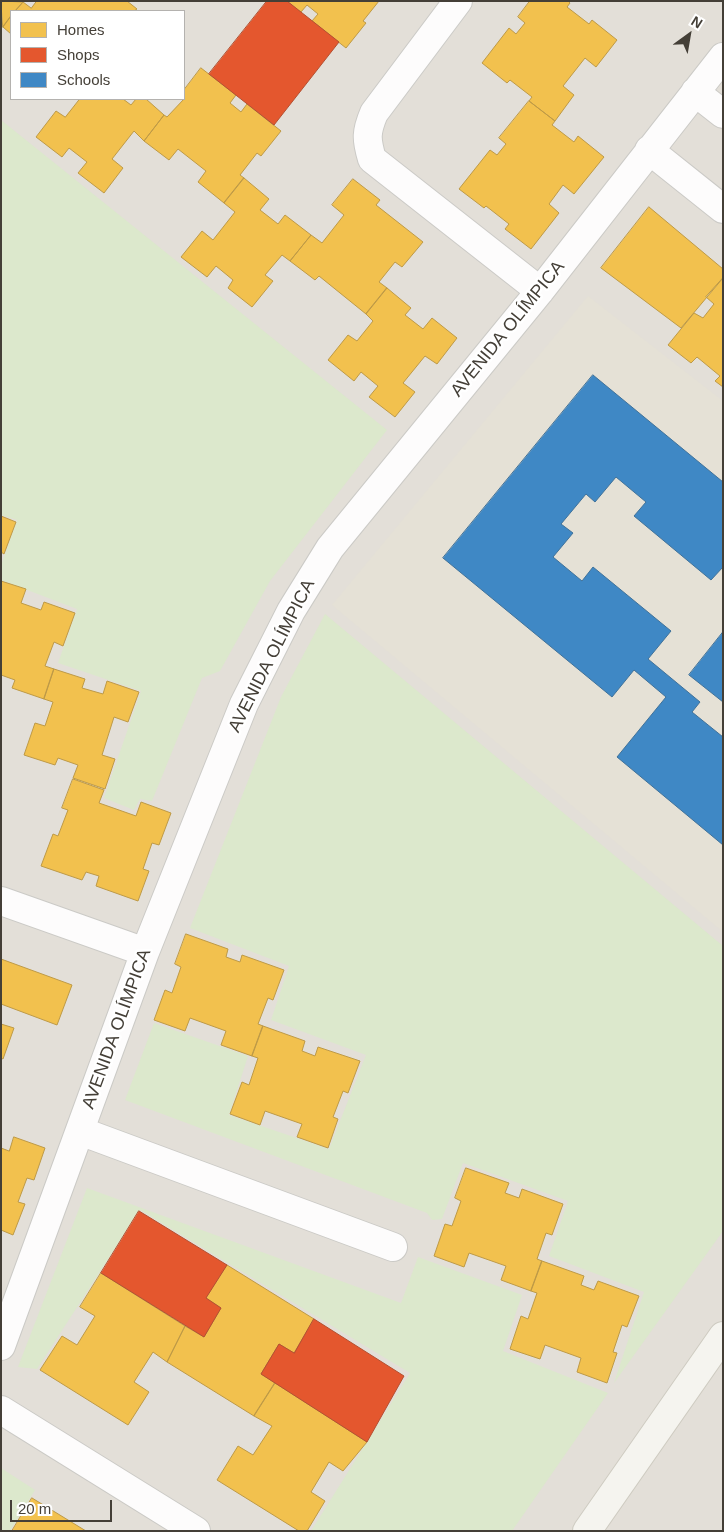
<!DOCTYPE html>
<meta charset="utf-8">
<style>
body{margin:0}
#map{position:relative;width:724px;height:1532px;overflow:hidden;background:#efeeea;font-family:Helvetica,sans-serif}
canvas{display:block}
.frame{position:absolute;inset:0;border:2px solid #443f37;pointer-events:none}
.legend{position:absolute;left:10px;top:10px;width:175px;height:90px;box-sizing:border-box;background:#fff;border:1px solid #b4b2af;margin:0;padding:6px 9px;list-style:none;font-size:15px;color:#443f37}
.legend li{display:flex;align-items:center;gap:10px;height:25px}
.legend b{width:25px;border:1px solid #b4b2af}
.north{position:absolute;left:664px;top:10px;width:50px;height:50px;-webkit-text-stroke:4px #fff;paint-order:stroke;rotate:32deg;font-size:14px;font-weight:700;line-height:20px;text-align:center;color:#443f37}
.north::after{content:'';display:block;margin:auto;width:18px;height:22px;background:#443f37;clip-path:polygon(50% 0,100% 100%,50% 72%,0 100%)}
.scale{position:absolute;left:10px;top:1500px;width:102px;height:22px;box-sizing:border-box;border:2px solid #443f37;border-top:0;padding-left:6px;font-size:15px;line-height:18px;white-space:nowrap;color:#443f37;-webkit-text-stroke:4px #fff;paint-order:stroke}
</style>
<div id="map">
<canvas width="724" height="1532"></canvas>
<div class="frame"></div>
<ul class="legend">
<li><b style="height:14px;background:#f2c14e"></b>Homes</li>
<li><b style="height:14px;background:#e4572e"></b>Shops</li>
<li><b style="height:14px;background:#3f88c5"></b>Schools</li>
</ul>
<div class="north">N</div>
<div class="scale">20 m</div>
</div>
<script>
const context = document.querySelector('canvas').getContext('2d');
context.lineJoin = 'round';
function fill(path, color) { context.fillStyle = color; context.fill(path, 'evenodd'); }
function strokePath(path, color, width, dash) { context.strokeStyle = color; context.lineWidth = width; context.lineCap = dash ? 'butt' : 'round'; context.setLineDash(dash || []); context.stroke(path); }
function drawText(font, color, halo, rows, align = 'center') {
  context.font = font + ' Helvetica,sans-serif'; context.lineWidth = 5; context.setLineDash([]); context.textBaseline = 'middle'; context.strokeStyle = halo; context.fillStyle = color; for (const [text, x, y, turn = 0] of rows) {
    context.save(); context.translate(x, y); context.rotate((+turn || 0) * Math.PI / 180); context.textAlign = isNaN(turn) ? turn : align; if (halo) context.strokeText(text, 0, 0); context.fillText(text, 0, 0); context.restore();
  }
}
const residential = new Path2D(`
 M 1,1 L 723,1 L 723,1531 L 1,1531 ZM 11,11 L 184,11 L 184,99 L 11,99 Z`);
const education = new Path2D(`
 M 588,296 L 723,401 L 723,932 L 332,605 Z`);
const green = new Path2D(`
 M 1,120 L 387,430 L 270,581 L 220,671 L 202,678 L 152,801 L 140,799 L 134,810 L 104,798 L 141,691 L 58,663 L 77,609 L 1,580 L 1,565 L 17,520 L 1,515 Z
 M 325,614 L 723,946 L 723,1231 L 614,1383 L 644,1292 L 549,1256 L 568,1201 L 463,1163 L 442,1219 L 432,1220 L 427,1213 L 125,1100 L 154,1023 L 248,1056 L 229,1115 L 329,1149 L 366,1055 L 271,1020 L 289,966 L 190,928 L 281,697 Z
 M 87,1188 L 401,1303 L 418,1257 L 522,1295 L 503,1351 L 608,1393 L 512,1531 L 311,1531 L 410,1373 L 140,1210 L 37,1369 L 18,1367 Z
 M 1,1468 L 35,1490 L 10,1531 L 1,1531 Z`);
const homes = new Path2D(`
 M 1,1 L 23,2 L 15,11 L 11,11 L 11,16 L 3,27 Z
 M 37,1 L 127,1 L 137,9 L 134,11 L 15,11 L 23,2 L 31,8 Z
 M 287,1 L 379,1 L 363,21 L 366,23 L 346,48 L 312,21 L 318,14 L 307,5 L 301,12 Z
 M 530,1 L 568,1 L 570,3 L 567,7 L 589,24 L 592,20 L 617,40 L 596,67 L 585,58 L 563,86 L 574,95 L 555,121 L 529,101 L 532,97 L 510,80 L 507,83 L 482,63 L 509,28 L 516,34 L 525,23 L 518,17 Z
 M 11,16 L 11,34 L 3,27 Z
 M 201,68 L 236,95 L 230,103 L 241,112 L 247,104 L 281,131 L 261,156 L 257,153 L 240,175 L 244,178 L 224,203 L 198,182 L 206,171 L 178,149 L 169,160 L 144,141 L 164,115 L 167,117 L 184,99 L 184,90 Z
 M 80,99 L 123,99 L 131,105 L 136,99 L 146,99 L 164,115 L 144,141 L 134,131 L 112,159 L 123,168 L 104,193 L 78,173 L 87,162 L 69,148 L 62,157 L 36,137 L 56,111 L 65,117 Z
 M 529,101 L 555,121 L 552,125 L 574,142 L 578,136 L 604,157 L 574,194 L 563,185 L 549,204 L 559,213 L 531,249 L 505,229 L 509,224 L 486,206 L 484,208 L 459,189 L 490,150 L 497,155 L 506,144 L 499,138 Z
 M 244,178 L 269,199 L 260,210 L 278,224 L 285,215 L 311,235 L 290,261 L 282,255 L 265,275 L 273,281 L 252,307 L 228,288 L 233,280 L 216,266 L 207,277 L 181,257 L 202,231 L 213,240 L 235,212 L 224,203 Z
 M 353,179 L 380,200 L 376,205 L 423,242 L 402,267 L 395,262 L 379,282 L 387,288 L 366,314 L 319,276 L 315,280 L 290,261 L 311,235 L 322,243 L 344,215 L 332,205 Z
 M 649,207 L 723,269 L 723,278 L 681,328 L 601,268 Z
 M 723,278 L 723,387 L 715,381 L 720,376 L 697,357 L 691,363 L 668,345 L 694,313 L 703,318 L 714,304 L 706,297 Z
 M 387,288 L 411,308 L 405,315 L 423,329 L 432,318 L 457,338 L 437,364 L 425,356 L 403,383 L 415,392 L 395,417 L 369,397 L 378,386 L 361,372 L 354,381 L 328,360 L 348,335 L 357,341 L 373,321 L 366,314 Z
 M 1,516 L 16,522 L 4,554 L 1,552 Z
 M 1,581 L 26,589 L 21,603 L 41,610 L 44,602 L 75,613 L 63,646 L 54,642 L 45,666 L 54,669 L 44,699 L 12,688 L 15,680 L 1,675 Z
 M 54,669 L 85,679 L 82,688 L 103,694 L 107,681 L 139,692 L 128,722 L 114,717 L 102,755 L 115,759 L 105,789 L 73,778 L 78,765 L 58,758 L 55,765 L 24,755 L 35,723 L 45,726 L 53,702 L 44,699 Z
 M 73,779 L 104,790 L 99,803 L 136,816 L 141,802 L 171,813 L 159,845 L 152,843 L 143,869 L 149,871 L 138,901 L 96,886 L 99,876 L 86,872 L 82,880 L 41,866 L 53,834 L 58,836 L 68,810 L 62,808 Z
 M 186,934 L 228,949 L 226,957 L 240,962 L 242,955 L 284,970 L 273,1000 L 268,998 L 258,1024 L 263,1026 L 252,1056 L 221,1045 L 226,1031 L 190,1018 L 185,1031 L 154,1020 L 165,990 L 172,993 L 181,967 L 175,964 Z
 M 1,959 L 72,985 L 57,1025 L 1,1004 Z
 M 1,1024 L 14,1028 L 3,1059 L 1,1058 Z
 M 263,1026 L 305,1041 L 302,1051 L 315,1056 L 318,1047 L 360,1061 L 348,1093 L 343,1091 L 333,1117 L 338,1119 L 328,1148 L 297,1137 L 302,1124 L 265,1111 L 260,1125 L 230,1114 L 242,1082 L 249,1085 L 258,1058 L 252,1056 Z
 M 14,1137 L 45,1148 L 34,1180 L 27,1178 L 18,1202 L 25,1204 L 13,1235 L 1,1230 L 1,1148 L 9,1151 Z
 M 466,1168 L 509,1183 L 505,1193 L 519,1198 L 522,1189 L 563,1204 L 552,1235 L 546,1233 L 537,1259 L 542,1261 L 531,1291 L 501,1280 L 506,1266 L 469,1253 L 464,1267 L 434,1256 L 445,1224 L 452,1226 L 461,1201 L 455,1198 Z
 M 542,1261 L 584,1276 L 581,1285 L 594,1290 L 598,1281 L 639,1296 L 627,1327 L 622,1325 L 613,1352 L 617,1353 L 607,1383 L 577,1372 L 581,1358 L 545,1345 L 540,1359 L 510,1349 L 521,1316 L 528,1319 L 537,1293 L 531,1291 Z
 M 227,1265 L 314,1319 L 294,1353 L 279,1344 L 261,1374 L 275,1383 L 254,1416 L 167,1362 L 185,1326 L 204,1337 L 221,1308 L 206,1298 Z
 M 101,1273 L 185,1326 L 167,1362 L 153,1352 L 134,1382 L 149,1392 L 128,1425 L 40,1370 L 62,1336 L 77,1345 L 95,1316 L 80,1307 Z
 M 275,1383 L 367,1442 L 343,1471 L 329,1462 L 311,1492 L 325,1501 L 307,1531 L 299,1531 L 217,1480 L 238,1446 L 253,1455 L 272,1426 L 254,1416 Z
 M 32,1498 L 86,1531 L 12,1531 Z`);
const shops = new Path2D(`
 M 267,1 L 287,1 L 339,42 L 274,125 L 209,74 Z
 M 139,1211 L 227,1265 L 206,1298 L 221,1308 L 204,1337 L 101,1273 Z
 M 314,1319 L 404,1376 L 367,1442 L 261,1374 L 279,1344 L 294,1353 Z`);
const schools = new Path2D(`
 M 593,375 L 723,482 L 723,567 L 711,580 L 634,516 L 646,502 L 616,477 L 595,502 L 586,494 L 561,524 L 573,533 L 553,557 L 582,581 L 593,567 L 671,631 L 648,659 L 700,702 L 692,712 L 723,737 L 723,845 L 617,757 L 666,697 L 634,670 L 612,697 L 443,558 Z
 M 723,632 L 723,702 L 689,675 Z`);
const street = new Path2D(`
 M 458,1 L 374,113 C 366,132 366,139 372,159 L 540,291
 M 695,92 L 723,114
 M 649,150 L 723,209
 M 1,901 L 145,952
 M 80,1131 L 393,1247
 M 1,1346 L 145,952 L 244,704 L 291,611 L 330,548 L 540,291 L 723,57
 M 1,1410 L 196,1531`);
const secondary = new Path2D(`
 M 587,1531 L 723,1336`);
const streetNames = [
 ["AVENIDA OLÍMPICA",508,329,-51],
 ["AVENIDA OLÍMPICA",272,656,-63],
 ["AVENIDA OLÍMPICA",117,1029,-70]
];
fill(residential, '#e3dfd8');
fill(education, '#e5e1d6');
fill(green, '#dce8cc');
fill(homes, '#f2c14e');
strokePath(homes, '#be9a47', 1);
fill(shops, '#e4572e');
strokePath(shops, '#b45031', 1);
fill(schools, '#3f88c5');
strokePath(schools, '#40729a', 1);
strokePath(street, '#cbcac6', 30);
strokePath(secondary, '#cecbc1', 30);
strokePath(street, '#fdfcfc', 28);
strokePath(secondary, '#f5f4ef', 28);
drawText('18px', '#443f37', '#fff', streetNames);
</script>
